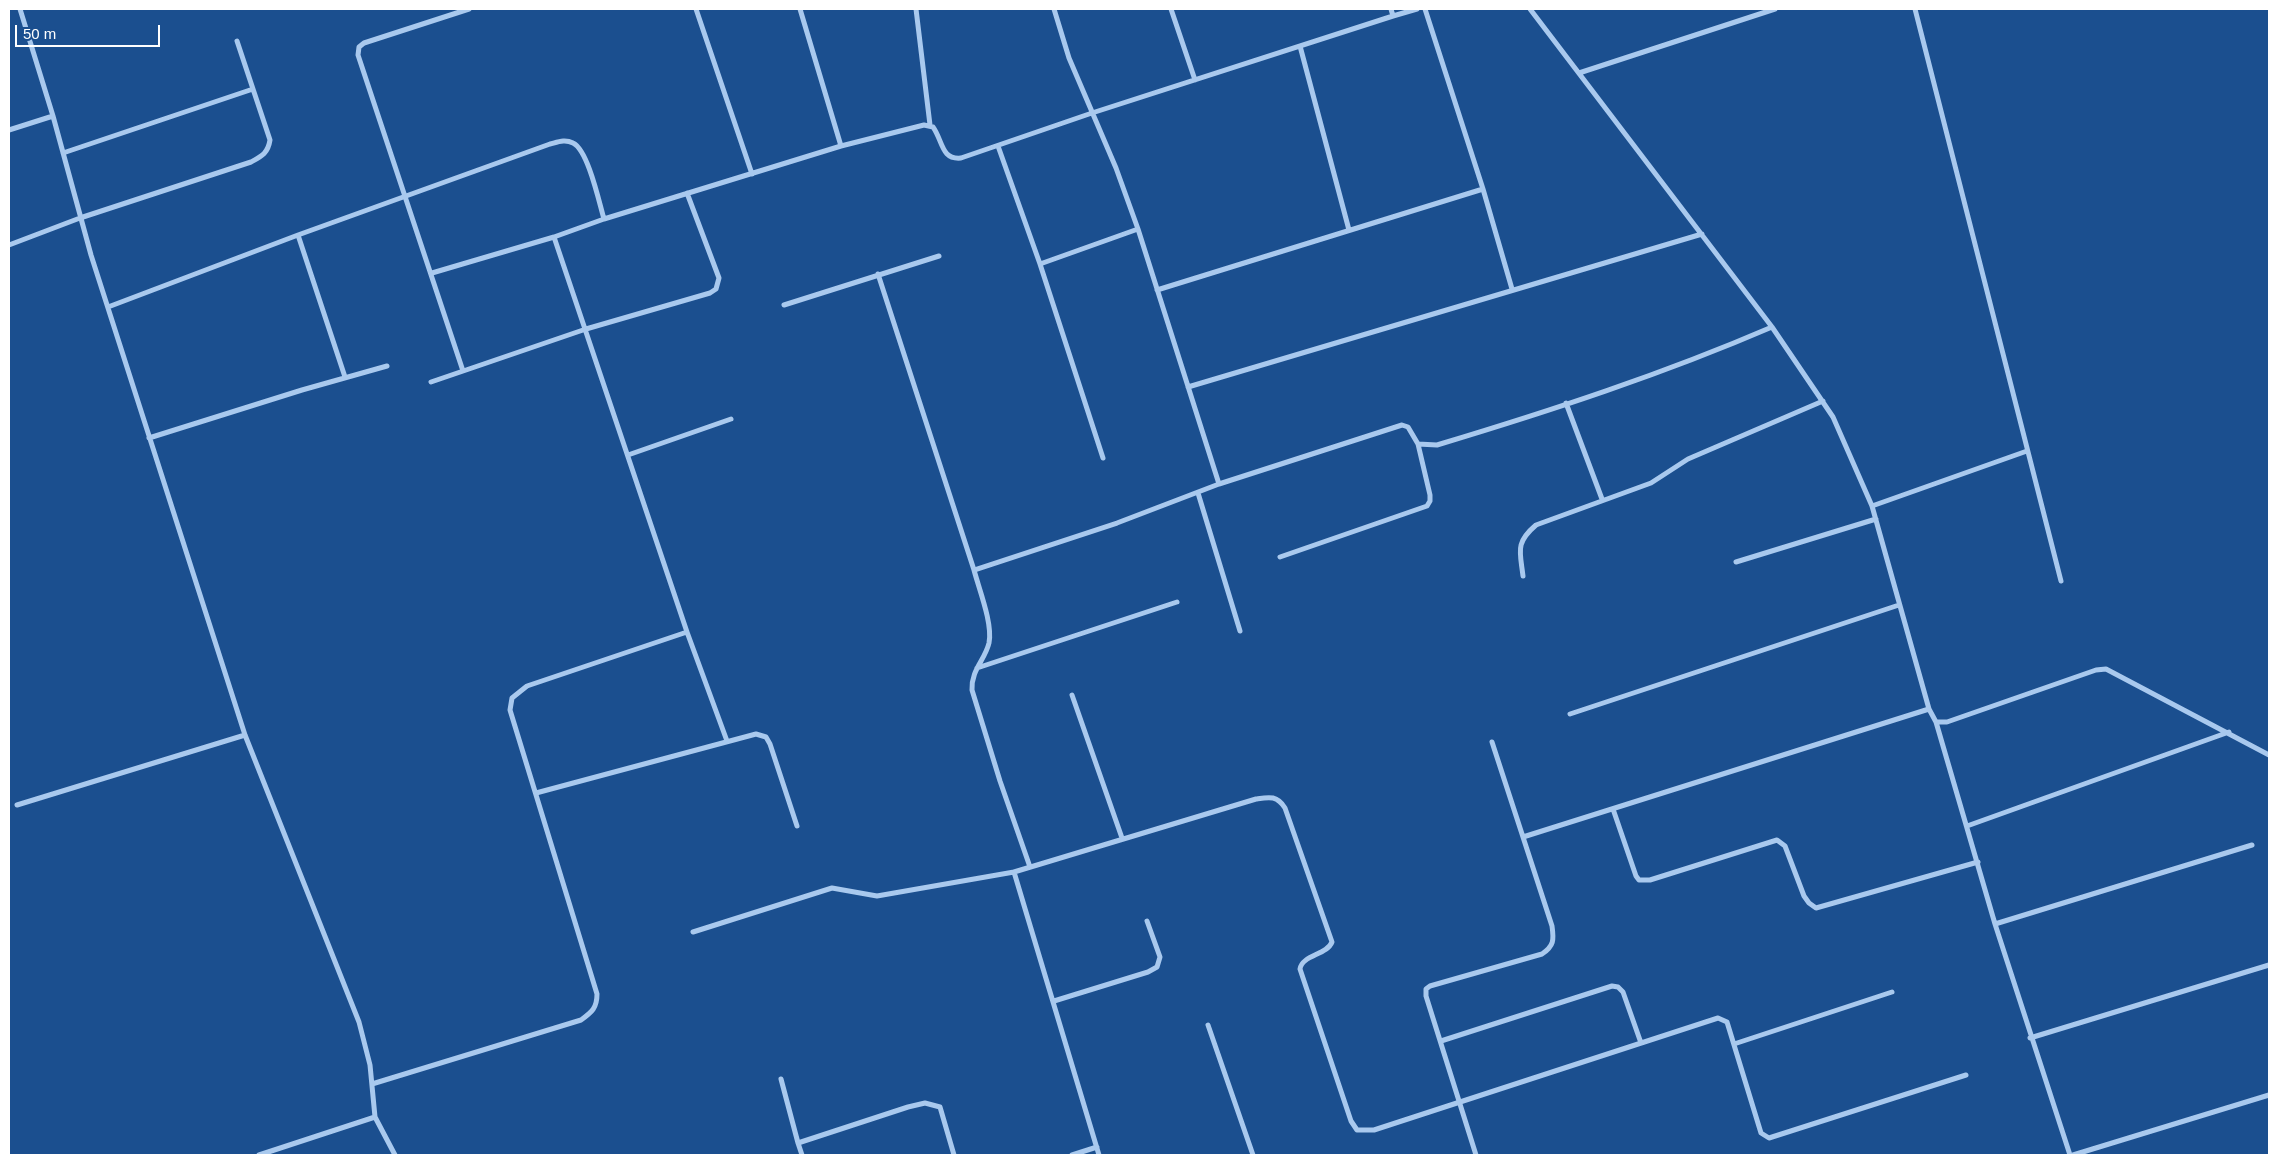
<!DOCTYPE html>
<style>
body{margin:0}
#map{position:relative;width:2278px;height:1164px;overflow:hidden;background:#1b4f8f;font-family:Helvetica,sans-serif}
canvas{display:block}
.frame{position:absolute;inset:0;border:10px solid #fff;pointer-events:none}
.scale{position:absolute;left:15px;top:25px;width:145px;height:22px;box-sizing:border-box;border:2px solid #fff;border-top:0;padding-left:6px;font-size:15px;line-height:18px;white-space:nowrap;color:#fff;-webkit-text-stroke:4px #1b4f8f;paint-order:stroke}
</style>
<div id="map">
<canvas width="2278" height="1164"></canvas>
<div class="frame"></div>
<div class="scale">50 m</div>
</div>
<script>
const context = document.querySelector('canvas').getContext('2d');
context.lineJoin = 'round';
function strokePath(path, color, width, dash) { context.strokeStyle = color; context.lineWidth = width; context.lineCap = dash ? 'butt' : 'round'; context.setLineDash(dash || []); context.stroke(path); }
const street = new Path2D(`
 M 696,9 L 752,174
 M 800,9 L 841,146
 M 916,9 L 930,125
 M 1054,9 L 1069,58 L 1116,168 L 1138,229 L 1219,484 L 1402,425 L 1408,427 L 1418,444 L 1437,445 C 1550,411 1663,374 1772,327
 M 1171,9 L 1195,80
 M 1425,9 L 1483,189
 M 1530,9 L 1772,327 L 1833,417 L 1872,506 L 1929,709 L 1936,722 L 1995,924 L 2070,1155
 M 1915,9 L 2061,581
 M 1393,16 L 1417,9
 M 1300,46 L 1349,230
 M 1579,73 L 1775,9
 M 53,116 L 91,255 L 245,735 L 359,1022 L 370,1065 L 375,1117 L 395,1155
 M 9,130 L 53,116 L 20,9
 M 998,146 L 1040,264 L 1103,458
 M 63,153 L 253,89
 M 604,219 L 841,146 L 924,125 L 933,127 C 943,141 941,160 961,158 L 1092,113 L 1393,16 L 1391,9
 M 298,235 L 550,144 C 558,142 565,139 573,143 C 588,150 599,202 604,219 L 554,237 L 432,273
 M 554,237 L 687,632 L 727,741
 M 9,245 L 80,218 L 251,162 C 262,156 268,153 270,140 L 237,41
 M 1040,264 L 1138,229
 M 878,274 L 974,570
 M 1157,290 L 1483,189 L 1512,289
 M 784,305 L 939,256
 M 108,307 L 298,235 L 345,377
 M 463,371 L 358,55 L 359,47 L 364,43 L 469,9
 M 431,382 L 586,329 L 710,293 L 716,289 L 719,278 L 687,193
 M 1188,387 L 1702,234
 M 1566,403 L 1602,499
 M 149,438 L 302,390 L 387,366
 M 628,455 L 731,419
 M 1198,493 L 1240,631
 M 1872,506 L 2027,451
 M 1280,557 L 1427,506 L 1430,501 L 1430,495 L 1418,444
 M 1736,562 L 1876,519
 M 1523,576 C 1520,551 1515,543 1536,525 L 1651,483 L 1688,459 L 1823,401
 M 977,668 L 1177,602
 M 1072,695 L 1122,838
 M 1570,714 L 1899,605
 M 1936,722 L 1947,722 L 2096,670 L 2106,669 L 2269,755
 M 536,793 L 756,734 L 766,737 L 770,744 L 797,826
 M 17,805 L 245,735
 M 1613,809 L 1636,876 L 1639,880 L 1650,880 L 1777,840 L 1785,846 L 1804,896 L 1809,903 L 1816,908 L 1978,862
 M 1967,826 L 2229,732
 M 1523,837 L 1929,709
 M 1030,867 L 1000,781 L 972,690 C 971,670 985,660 989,643 C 993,624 979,589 974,570 L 1117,523 L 1219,484
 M 1014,872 L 1099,1155
 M 1995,924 L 2252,845
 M 693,932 L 832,888 L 877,896 L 1014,872 L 1256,799 C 1269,797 1277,795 1285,808 L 1332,942 C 1327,955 1302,955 1300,969 L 1351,1121 L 1357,1130 L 1374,1130 L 1718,1018 L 1727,1022 L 1761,1133 L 1769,1138 L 1966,1075
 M 1054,1001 L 1148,972 L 1157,967 L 1160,957 L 1147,921
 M 1208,1025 L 1253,1155
 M 2030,1038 L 2269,965
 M 1441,1041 L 1612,986 L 1618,987 L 1623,992 L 1641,1043
 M 1734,1044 L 1892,992
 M 781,1079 L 798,1143 L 908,1107 L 925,1103 L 940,1107 L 954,1155
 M 372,1084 L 581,1020 C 592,1012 597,1008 597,994 L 510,710 L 512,698 L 527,686 L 687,632
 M 798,1143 L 802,1155
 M 259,1155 L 375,1117
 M 1072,1155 L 1097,1147
 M 1476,1155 L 1426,996 L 1426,989 L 1430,986 L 1542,954 C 1554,946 1554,940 1552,926 L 1492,742
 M 2073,1155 L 2269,1095`);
strokePath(street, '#a9c9ee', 5);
</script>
